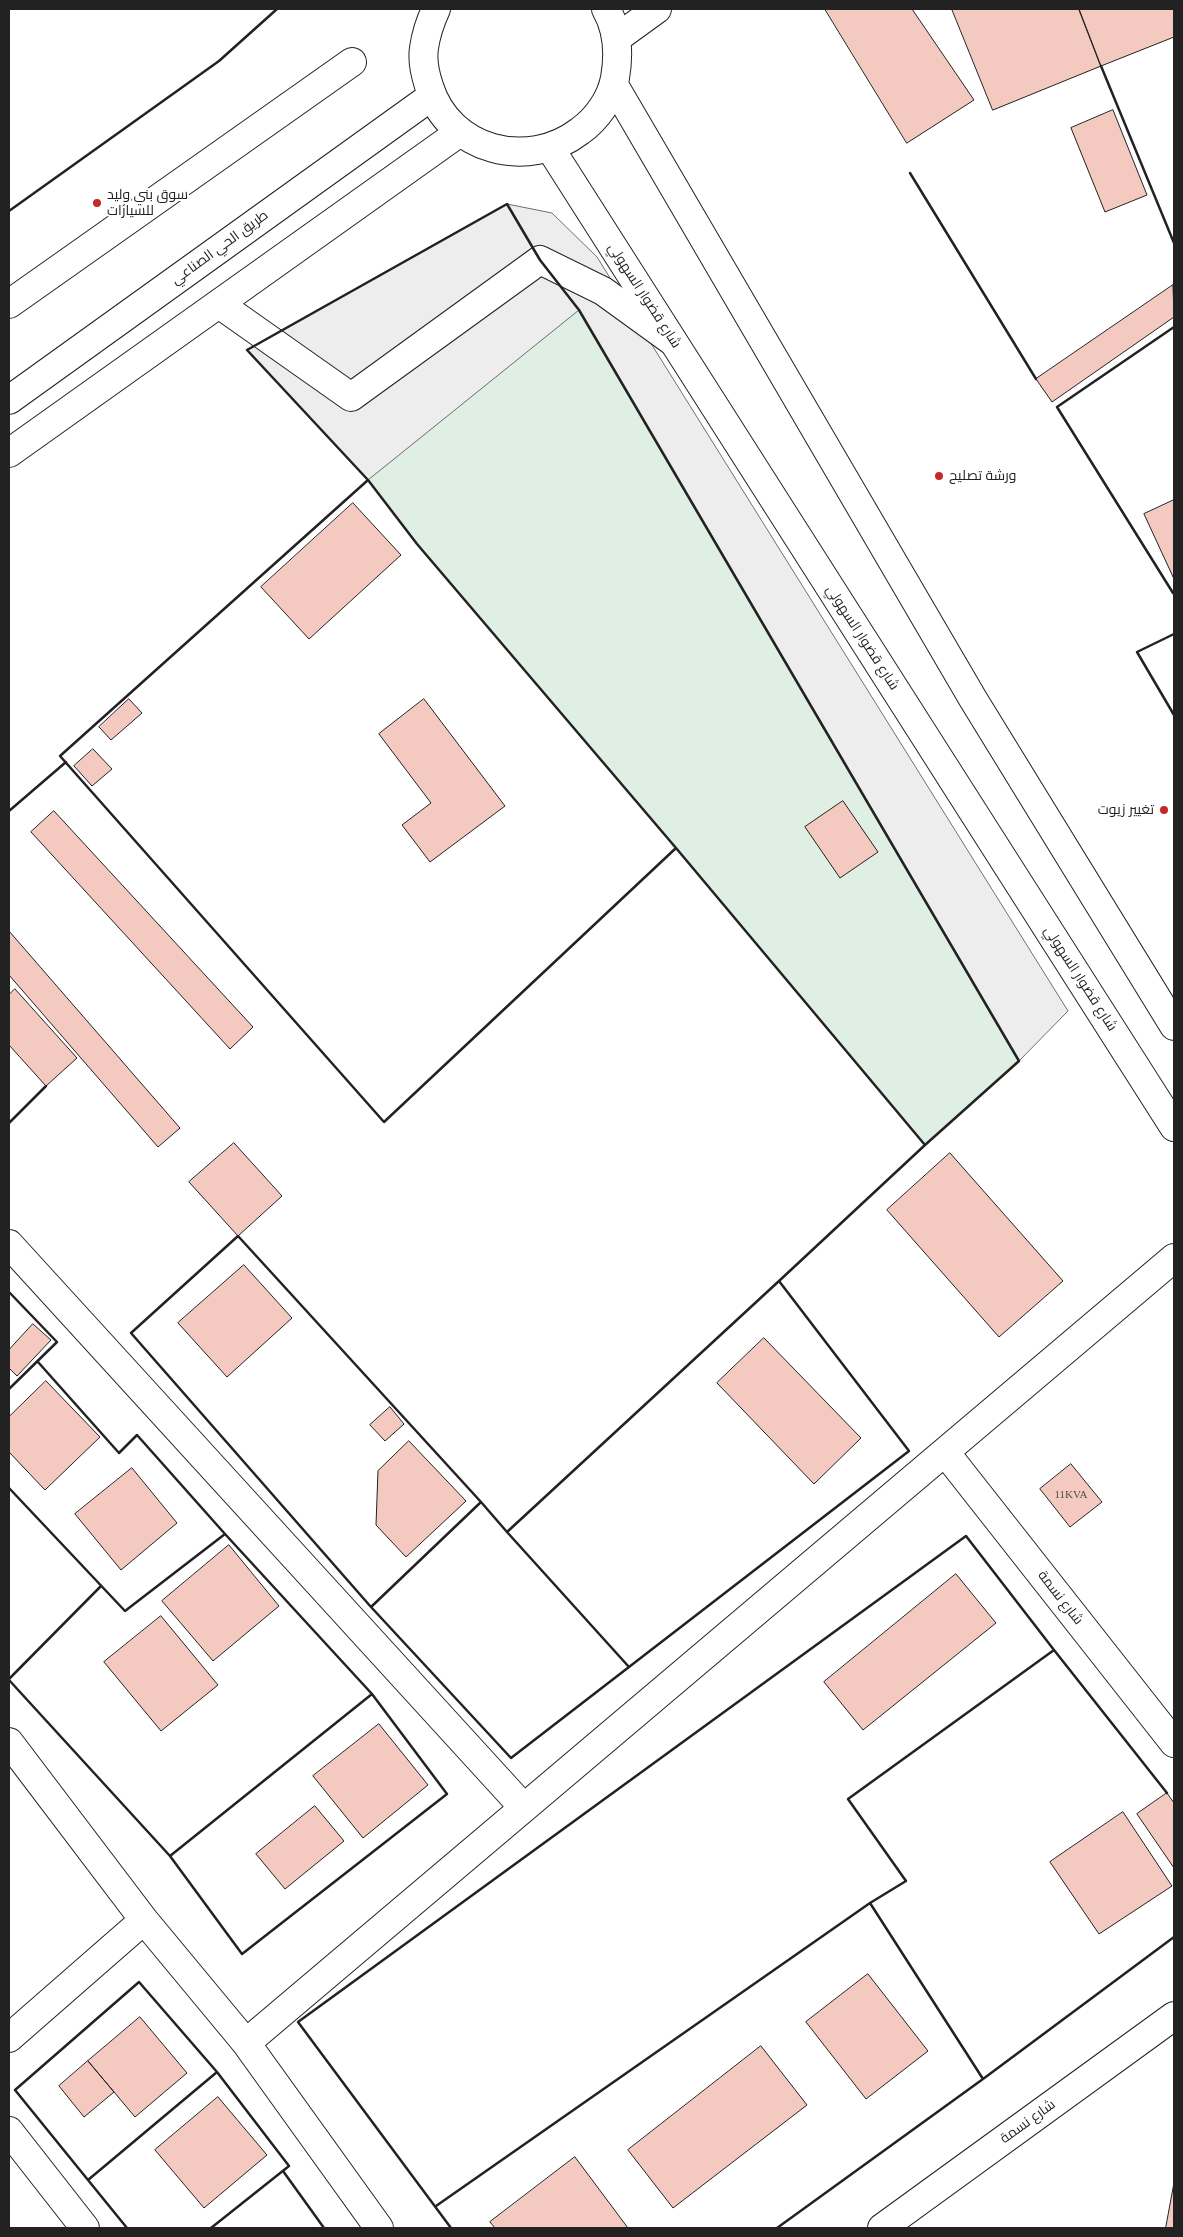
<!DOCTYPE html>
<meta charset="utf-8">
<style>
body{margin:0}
#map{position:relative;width:1183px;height:2237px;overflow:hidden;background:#fff;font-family:"Times New Roman",serif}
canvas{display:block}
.frame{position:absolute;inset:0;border:10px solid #222;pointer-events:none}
</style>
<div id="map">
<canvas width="1183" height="2237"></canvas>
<div class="frame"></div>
</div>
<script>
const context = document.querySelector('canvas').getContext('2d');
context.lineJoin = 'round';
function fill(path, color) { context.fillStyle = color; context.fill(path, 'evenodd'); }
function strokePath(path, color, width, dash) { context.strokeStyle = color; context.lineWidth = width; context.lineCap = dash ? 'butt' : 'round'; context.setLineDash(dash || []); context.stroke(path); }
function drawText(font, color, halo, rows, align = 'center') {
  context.font = font + ' "Times New Roman",Cairo,serif'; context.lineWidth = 4; context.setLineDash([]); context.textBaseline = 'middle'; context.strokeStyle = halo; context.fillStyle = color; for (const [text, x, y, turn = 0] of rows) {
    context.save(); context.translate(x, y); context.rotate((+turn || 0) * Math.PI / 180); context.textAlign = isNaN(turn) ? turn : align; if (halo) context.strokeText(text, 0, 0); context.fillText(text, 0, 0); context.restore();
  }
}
const green = new Path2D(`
 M 579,310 L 1019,1061 L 925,1145 L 676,848 L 417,544 L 368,480 Z`);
const parking = new Path2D(`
 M 507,204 L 552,213 L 597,257 L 1068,1011 L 1019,1061 L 579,310 L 368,480 L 247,350 Z`);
const building = new Path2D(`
 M 825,9 L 912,9 L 974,100 L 907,143 Z
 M 952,9 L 1079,9 L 1101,66 L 993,110 Z
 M 1079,9 L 1174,9 L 1174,37 L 1101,66 Z
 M 1113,110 L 1147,195 L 1105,212 L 1071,128 Z
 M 1173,285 L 1174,317 L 1052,402 L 1036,379 Z
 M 1174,500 L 1174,579 L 1144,514 Z
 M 353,503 L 401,555 L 309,639 L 261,587 Z
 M 129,699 L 142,713 L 111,740 L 99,727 Z
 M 424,699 L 505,806 L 430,862 L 402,825 L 431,803 L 379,734 Z
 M 93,749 L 112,769 L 92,786 L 74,766 Z
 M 843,801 L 878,852 L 840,878 L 805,827 Z
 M 54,811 L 253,1027 L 230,1049 L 31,832 Z
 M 9,931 L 180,1128 L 158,1147 L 9,975 Z
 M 15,989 L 77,1058 L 46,1086 L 9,1045 L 9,995 Z
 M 234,1143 L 282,1196 L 238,1236 L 189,1182 Z
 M 950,1153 L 1063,1281 L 999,1337 L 887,1210 Z
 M 244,1265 L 292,1318 L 227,1377 L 178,1323 Z
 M 33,1324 L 51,1340 L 17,1376 L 9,1368 L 9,1350 Z
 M 764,1338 L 861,1438 L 814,1484 L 717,1383 Z
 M 46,1381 L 100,1437 L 45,1490 L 9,1452 L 9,1417 Z
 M 390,1407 L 404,1424 L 385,1441 L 370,1425 Z
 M 409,1441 L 466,1501 L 406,1557 L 376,1525 L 378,1471 Z
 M 1071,1464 L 1102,1502 L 1070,1527 L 1040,1489 Z
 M 132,1468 L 177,1523 L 121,1570 L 75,1514 Z
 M 229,1545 L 279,1606 L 213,1661 L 162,1601 Z
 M 956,1574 L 996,1623 L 863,1730 L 824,1682 Z
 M 161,1616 L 218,1685 L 161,1731 L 104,1662 Z
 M 379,1724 L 428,1785 L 363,1838 L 313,1776 Z
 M 1167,1793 L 1174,1803 L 1174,1868 L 1137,1814 Z
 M 315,1806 L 344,1841 L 285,1889 L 256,1854 Z
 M 1123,1812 L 1172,1886 L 1099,1934 L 1050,1862 Z
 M 868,1974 L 928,2051 L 866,2099 L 806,2022 Z
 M 140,2017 L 187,2073 L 135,2117 L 88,2061 Z
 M 761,2046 L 807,2105 L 673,2208 L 628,2150 Z
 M 88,2061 L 114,2092 L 84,2117 L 59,2086 Z
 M 218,2097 L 267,2155 L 204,2208 L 155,2150 Z
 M 575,2157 L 628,2228 L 495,2228 L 490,2222 Z
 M 1174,2183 L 1174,2228 L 1166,2228 Z`);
const minor = new Path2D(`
 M 9,304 L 352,62
 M 219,304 L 351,397 L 540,260 L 603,291 L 672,341
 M 9,1244 L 524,1808
 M 945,1452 L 1174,1743
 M 9,1742 L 144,1920 L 246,2043 L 379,2228
 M 9,2038 L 144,1920
 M 246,2043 L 1174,1258
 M 9,2131 L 85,2228
 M 882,2228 L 1174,2016`);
const highway = new Path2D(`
 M 436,9 C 430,22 426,34 424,48 C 422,61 425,74 429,86 C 449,151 528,171 580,131 C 597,119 611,99 615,78 C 619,55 618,30 606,9
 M 617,38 L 657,9
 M 614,85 L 973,699 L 1174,1026
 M 550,148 L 1174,1127
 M 9,400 L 432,96
 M 9,453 L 460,132`);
const wall = new Path2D(`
 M 1101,66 L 1174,243
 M 910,173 L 1036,379
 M 507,204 L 540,260 L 579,310 L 1019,1061 L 925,1145 L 676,848 L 417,544 L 368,480 L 247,350 Z
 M 9,211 L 219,61 L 277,9
 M 1174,327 L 1057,407 L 1173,593 L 1174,592
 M 368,480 L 60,756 L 384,1122 L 676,848
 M 1174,634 L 1137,652 L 1174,715
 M 9,811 L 66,762
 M 9,1123 L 46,1086
 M 238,1236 L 481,1502 L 371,1607 L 131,1333 Z
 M 9,1292 L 57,1342 L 9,1389
 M 9,1488 L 125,1611 L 225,1534 L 137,1435 L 119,1453 L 38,1362
 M 481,1502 L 507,1532
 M 371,1607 L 511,1758 L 909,1451 L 779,1281 L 925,1145
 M 1054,1650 L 1167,1793
 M 629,1667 L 507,1532 L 779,1281
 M 9,1679 L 101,1586
 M 9,1680 L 170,1856 L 372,1694 L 225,1534
 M 170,1856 L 242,1954 L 447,1794 L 372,1694
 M 139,1982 L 217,2072 L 88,2180 L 15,2090 Z
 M 983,2079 L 1174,1937
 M 283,2171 L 324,2228
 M 88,2180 L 127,2228
 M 436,2206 L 870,1903 L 983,2079 L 777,2228
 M 211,2228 L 289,2166 L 217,2072
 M 451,2228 L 298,2022 L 966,1536 L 1054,1650 L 848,1799 L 906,1881 L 870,1903`);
const markers = [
 [97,203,5,"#c62828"],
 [939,476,5,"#c62828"],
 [1164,810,5,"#c62828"]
];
const numberNames = [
 ["11KVA",1071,1495]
];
const poiNames = [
 ["سوق بني وليد",107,195],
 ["للسيارات",107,211],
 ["ورشة تصليح",949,476],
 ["تغيير زيوت",1154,810,"right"]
];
const streetNames = [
 ["طريق الحي الصناعي",220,248,-36],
 ["شارع قضوار السهولي",644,296,57],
 ["شارع قضوار السهولي",862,638,57],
 ["شارع قضوار السهولي",1080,979,57],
 ["شارع نسمة",1060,1598,52],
 ["شارع نسمة",1028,2122,-36]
];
fill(green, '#e0efe3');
strokePath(green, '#6f6f6f', 1);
fill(parking, '#ededed');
strokePath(parking, '#6f6f6f', 1);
fill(building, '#f3c9c0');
strokePath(building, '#222', 1);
strokePath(minor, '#222', 30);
strokePath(highway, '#222', 30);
strokePath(minor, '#fff', 28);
strokePath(highway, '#fff', 28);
strokePath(wall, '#222', 2.5);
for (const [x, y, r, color] of markers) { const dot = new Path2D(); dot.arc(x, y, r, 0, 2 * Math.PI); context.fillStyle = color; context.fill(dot); strokePath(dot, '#fff', 2); }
drawText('11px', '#564c4a', null, numberNames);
drawText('14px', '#222', '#fff', poiNames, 'left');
drawText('14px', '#222', '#fff', streetNames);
</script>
